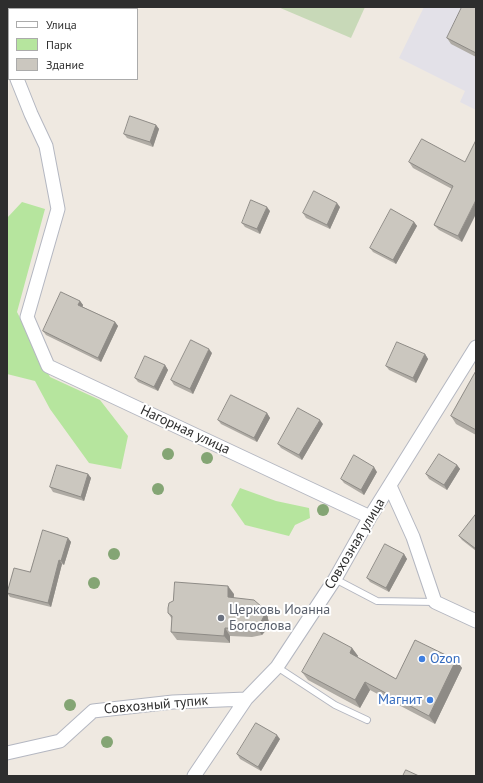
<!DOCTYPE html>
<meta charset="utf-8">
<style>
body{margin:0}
#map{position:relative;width:483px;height:783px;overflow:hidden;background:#efe9e1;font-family:"PT Sans",sans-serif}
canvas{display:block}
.frame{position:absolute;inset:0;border:8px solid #2e2e2e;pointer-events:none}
.legend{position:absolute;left:8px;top:8px;width:130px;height:72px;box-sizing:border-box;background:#fff;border:1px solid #ababab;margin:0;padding:5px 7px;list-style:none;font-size:12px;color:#2e2e2e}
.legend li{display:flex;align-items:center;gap:8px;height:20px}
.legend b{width:20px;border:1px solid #ababab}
</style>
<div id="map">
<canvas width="483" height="783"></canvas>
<div class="frame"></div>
<ul class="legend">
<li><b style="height:5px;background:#fff"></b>Улица</li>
<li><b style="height:11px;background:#b6e59e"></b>Парк</li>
<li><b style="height:11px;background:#cbc7bf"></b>Здание</li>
</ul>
</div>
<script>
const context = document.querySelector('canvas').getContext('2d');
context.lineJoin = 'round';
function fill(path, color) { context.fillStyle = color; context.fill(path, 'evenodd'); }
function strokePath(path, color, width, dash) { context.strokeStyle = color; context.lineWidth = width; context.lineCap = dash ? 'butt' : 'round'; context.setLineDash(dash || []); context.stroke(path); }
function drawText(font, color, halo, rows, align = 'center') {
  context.font = font + ' "PT Sans",sans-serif'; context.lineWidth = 4; context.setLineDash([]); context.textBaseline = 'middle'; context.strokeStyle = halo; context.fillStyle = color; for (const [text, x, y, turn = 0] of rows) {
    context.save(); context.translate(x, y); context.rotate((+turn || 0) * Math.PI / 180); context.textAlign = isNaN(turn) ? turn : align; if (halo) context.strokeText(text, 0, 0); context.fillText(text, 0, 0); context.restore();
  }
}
const industrial = new Path2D(`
 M 424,7 L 476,7 L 476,110 L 460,102 L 465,91 L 399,58 Z`);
const green = new Path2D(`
 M 42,7 L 94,7 L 95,9 L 42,9 Z
 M 22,202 L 45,209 L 17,312 L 50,377 L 100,400 L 128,436 L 121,469 L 89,463 L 50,409 L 35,381 L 7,374 L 7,218 Z
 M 240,488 L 276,501 L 309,508 L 310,518 L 295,525 L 289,536 L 245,525 L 231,505 Z`);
const cemetery = new Path2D(`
 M 278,7 L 365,7 L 351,38 Z`);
const stream = new Path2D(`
 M 51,9 L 52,7
 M 7,71 L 9,69`);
const lane = new Path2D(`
 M 335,579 L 377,601 L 435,602
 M 277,667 L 335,705 L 367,720`);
const street = new Path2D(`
 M 7,55 L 9,60
 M 17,79 L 31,114 L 46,146 L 58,209 L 27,317 L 48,366 L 370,517
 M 390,486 L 413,537 L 435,602 L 476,621
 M 7,753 L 60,741 L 93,711 L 173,702 L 246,699
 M 194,776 L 246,699 L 277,667 L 335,579 L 370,517 L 476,347`);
const trees = [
 [168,454],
 [207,458],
 [158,489],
 [323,510],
 [114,554],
 [94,583],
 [70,705],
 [107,742]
];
const wall = new Path2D(`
 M 476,7 L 476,57 L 451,44 L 447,38 Z
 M 156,125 L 159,129 L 153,147 L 127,138 L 124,134 Z
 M 409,162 L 465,162 L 462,242 L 439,230 L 434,225 L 452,189 L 413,168 Z
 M 340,207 L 330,229 L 306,218 L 303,213 Z
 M 270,211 L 260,234 L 245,227 L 242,223 Z
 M 414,222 L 417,226 L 396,264 L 373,252 L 370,248 Z
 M 80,301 L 83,305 L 83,307 L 115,322 L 118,326 L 101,362 L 46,335 L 43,331 Z
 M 212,353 L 193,394 L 174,385 L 171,380 Z
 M 425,354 L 428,359 L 416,383 L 389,370 L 386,366 Z
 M 165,365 L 168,370 L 158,391 L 138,382 L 135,378 Z
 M 476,371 L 476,435 L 456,424 L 451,416 Z
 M 267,413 L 270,418 L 257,442 L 221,424 L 218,420 Z
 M 323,424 L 302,460 L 281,448 L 278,444 Z
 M 457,465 L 460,469 L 447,490 L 429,479 L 426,474 Z
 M 377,472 L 364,495 L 344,483 L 341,479 Z
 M 88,474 L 91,478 L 84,501 L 53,492 L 50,487 Z
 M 476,514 L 476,551 L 462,540 L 459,536 Z
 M 68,538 L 71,542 L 64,565 L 62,564 L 51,607 L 10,597 L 7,593 Z
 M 404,554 L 407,559 L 389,592 L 370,582 L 367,578 Z
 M 234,594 L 234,598 L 267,614 L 269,623 L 268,628 L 262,635 L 252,637 L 230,636 L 230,643 L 177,640 L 171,632 L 172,619 L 168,613 Z
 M 352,648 L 358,656 L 357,657 L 396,679 L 456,660 L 462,668 L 435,724 L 370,690 L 360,708 L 308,680 L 302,672 Z
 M 280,739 L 261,771 L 240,759 L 237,754 Z`);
const shadedWall = new Path2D(`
 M 156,125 L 159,129 L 153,147 L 150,142 Z
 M 476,200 L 476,214 L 462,242 L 458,236 Z
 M 337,203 L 340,207 L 330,229 L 327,225 Z
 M 267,207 L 270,211 L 260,234 L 257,229 Z
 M 414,222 L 417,226 L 396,264 L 393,260 Z
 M 80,301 L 83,305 L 81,309 L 78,305 Z
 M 115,322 L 118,326 L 101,362 L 98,358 Z
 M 209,349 L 212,353 L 193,394 L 190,389 Z
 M 425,354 L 428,359 L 416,383 L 413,378 Z
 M 165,365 L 168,370 L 158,391 L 154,387 Z
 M 267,413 L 270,418 L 257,442 L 254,438 Z
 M 320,420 L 323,424 L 302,460 L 299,455 Z
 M 457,465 L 460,469 L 447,490 L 444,485 Z
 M 374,467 L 377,472 L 364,495 L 361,490 Z
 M 88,474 L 91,478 L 84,501 L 81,497 Z
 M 68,538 L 71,542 L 64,565 L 61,561 Z
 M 404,554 L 407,559 L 389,592 L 386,588 Z
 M 59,560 L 62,564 L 51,607 L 48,603 Z
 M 228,586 L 234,594 L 233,605 L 228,597 Z
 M 262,607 L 267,614 L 269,623 L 268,628 L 262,635 L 256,627 Z
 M 225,628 L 230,636 L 230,643 L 224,636 Z
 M 352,648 L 358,656 L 355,661 L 350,653 Z
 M 456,660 L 462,668 L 435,724 L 429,716 Z
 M 365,682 L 370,690 L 360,708 L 355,700 Z
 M 277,735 L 280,739 L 261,771 L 258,767 Z`);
const building = new Path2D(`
 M 462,7 L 476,7 L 476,53 L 447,38 Z
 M 130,116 L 156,125 L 150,142 L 124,134 Z
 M 422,139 L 465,162 L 476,140 L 476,200 L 458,236 L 434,225 L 453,186 L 409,162 Z
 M 314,191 L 337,203 L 327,225 L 303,213 Z
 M 251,200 L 267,207 L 257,229 L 242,223 Z
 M 391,209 L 414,222 L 393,260 L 370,248 Z
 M 61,292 L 80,301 L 78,305 L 115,322 L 98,358 L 43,331 Z
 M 191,340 L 209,349 L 190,389 L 171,380 Z
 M 397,342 L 425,354 L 413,378 L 386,366 Z
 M 145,356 L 165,365 L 154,387 L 135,378 Z
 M 476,371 L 476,430 L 451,416 Z
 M 231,395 L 267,413 L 254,438 L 218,420 Z
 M 298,408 L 320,420 L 299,455 L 278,444 Z
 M 439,454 L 457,465 L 444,485 L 426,474 Z
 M 354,455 L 374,467 L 361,490 L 341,479 Z
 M 57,465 L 88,474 L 81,497 L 50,487 Z
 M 476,514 L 476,549 L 459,536 Z
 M 43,530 L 68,538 L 61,561 L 59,560 L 48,603 L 7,593 L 14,568 L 30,572 Z
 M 385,544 L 404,554 L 386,588 L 367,578 Z
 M 175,582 L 228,586 L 228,597 L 254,600 L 262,607 L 264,616 L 262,620 L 256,627 L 247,629 L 225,628 L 224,636 L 171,632 L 172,616 L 168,613 L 168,608 L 169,603 L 173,601 Z
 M 324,633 L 352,648 L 350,653 L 396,679 L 415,640 L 456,660 L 429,716 L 365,682 L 355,700 L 302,672 Z
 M 256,723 L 277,735 L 258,767 L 237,754 Z
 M 406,770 L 419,776 L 403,776 Z`);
const markers = [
 [221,618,4,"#6b7280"],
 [422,659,4,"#3f7fe0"],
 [430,700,4,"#3f7fe0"]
];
const streetNames = [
 ["Нагорная улица",185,430,25],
 ["Совхозная улица",355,544,-59],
 ["Совхозный тупик",156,705,-5]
];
const worshipNames = [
 ["Церковь Иоанна",229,610],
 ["Богослова",229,626]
];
const shopNames = [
 ["Ozon",430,659],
 ["Магнит",422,700,"right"]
];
fill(industrial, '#e3e1e8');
fill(green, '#b6e59e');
fill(cemetery, '#c8d9b8');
strokePath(stream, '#75cff0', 5);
strokePath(lane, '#b4b7c1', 8);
strokePath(street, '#b4b7c1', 15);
strokePath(lane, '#fff', 6);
strokePath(street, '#fff', 13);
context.fillStyle = '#84a574';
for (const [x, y] of trees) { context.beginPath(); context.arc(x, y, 6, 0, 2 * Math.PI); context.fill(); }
fill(wall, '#afaba4');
fill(shadedWall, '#8e8b86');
fill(building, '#cbc7bf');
strokePath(building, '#8e8b86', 1);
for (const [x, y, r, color] of markers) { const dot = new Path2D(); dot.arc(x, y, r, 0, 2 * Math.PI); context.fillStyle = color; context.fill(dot); strokePath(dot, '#fff', 1.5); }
drawText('14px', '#2e2e2e', '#fff', streetNames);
drawText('14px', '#5b616d', '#fff', worshipNames, 'left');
drawText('14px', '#366cbe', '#fff', shopNames, 'left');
</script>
